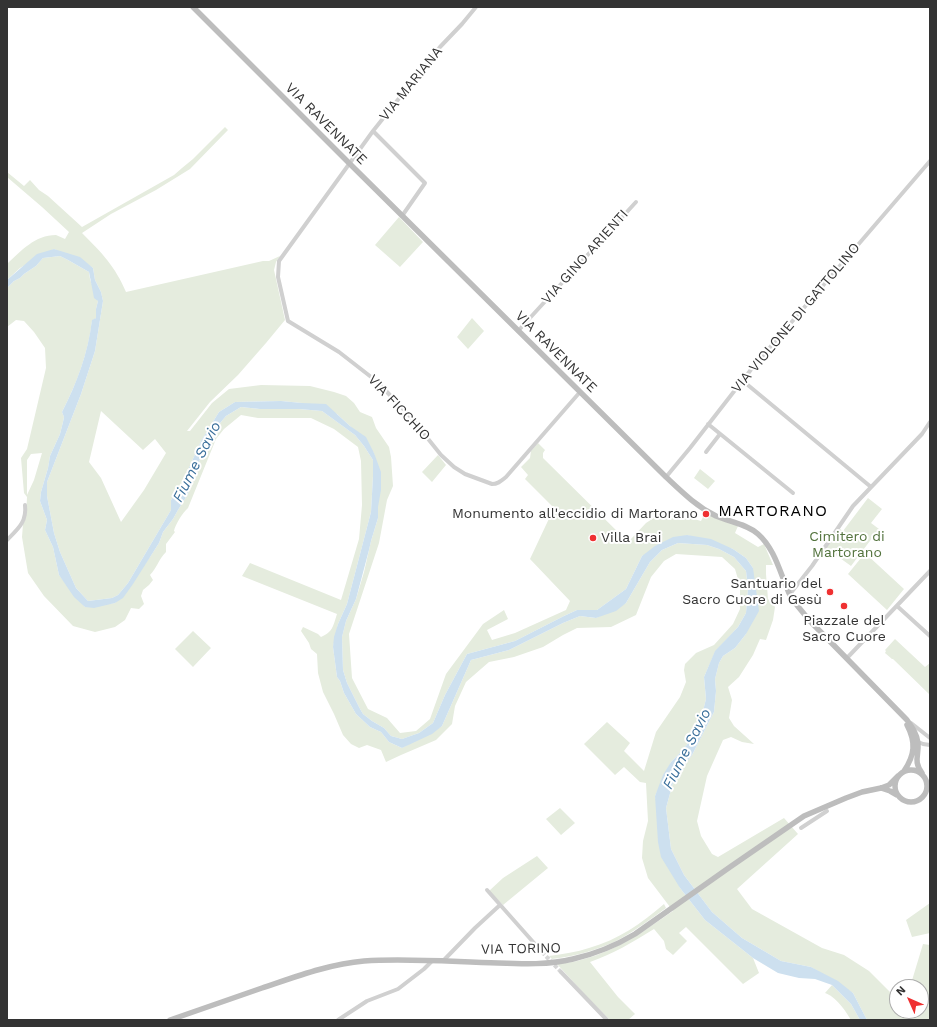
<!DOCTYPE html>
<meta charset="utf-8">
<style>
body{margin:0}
#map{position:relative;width:937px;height:1027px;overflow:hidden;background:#fff;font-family:"Work Sans",sans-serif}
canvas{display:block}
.frame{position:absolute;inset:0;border:8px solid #333;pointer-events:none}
.north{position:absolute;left:889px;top:979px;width:40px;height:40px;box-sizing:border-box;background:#fff;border:1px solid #adadad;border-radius:50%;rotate:315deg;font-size:11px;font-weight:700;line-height:16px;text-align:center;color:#333}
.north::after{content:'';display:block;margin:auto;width:14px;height:18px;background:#ef3031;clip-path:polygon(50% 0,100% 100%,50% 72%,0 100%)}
</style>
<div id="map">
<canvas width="937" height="1027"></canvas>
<div class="frame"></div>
<div class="north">N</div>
</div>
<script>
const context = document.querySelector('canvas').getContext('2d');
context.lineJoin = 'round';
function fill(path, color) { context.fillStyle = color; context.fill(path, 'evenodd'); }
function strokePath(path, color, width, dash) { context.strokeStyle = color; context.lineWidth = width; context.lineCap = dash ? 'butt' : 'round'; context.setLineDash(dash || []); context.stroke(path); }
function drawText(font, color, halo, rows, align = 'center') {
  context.font = font + ' "Work Sans",sans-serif'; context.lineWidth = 4; context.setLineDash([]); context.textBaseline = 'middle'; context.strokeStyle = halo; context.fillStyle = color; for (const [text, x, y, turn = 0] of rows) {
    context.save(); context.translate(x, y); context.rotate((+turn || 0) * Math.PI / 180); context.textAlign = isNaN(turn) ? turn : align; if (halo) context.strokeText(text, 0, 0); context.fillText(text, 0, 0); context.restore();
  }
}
const green = new Path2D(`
 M 225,127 L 228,130 L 190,169 L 156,190 L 111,214 L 82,233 C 102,253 115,266 126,292 L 263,261 L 269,261 L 280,256 L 276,262 L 274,270 L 285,320 L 266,343 L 238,375 L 210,402 L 187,431 L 190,431 L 212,403 L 229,389 L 261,385 L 310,386 L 334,392 L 346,396 L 354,403 L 360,412 L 372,417 L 376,428 L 389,447 L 391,457 L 393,486 L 387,500 L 379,543 L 349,634 L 352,678 L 368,709 L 387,718 L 400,733 L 416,731 L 430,719 L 446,674 L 483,624 L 504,610 L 508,619 L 487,630 L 492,640 L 515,633 L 566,610 L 570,601 L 530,559 L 554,508 L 525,479 L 528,475 L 521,467 L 530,458 L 531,451 L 538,443 L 545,450 L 543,453 L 543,458 L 625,539 L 631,539 L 646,523 L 660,514 L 671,511 L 687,517 L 701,521 L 705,513 L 738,526 L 735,533 L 758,547 L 764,544 L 773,565 L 766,565 L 766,574 L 768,599 L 775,607 L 773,620 L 766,640 L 760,639 L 753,655 L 739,677 L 728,687 L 732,700 L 729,718 L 734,726 L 754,744 L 742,742 L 731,737 L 723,740 L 707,776 L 697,821 L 701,836 L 712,854 L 718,857 L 784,818 L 798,834 L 737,889 L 752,909 L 822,948 L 844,955 L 869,971 L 897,999 L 897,1011 L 921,1011 L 921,987 L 910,987 L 923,944 L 930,945 L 930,1020 L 867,1020 L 853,993 L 811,967 L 781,961 L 742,938 L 712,912 L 684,875 L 671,849 L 666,808 L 674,779 L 692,755 L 714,712 L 716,691 L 715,679 L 719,663 L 723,656 L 735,648 L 746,634 L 753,568 L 746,558 L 733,549 L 687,535 L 642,556 L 626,589 L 597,610 L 577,610 L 564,616 L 515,641 L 467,654 L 445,695 L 433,723 L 419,733 L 402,739 L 391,736 L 384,728 L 372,721 L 363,714 L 359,707 L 347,683 L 343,670 L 342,637 L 346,621 L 356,599 L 364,572 L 369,550 L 371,541 L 378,518 L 378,507 L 374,453 L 350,426 L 337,414 L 302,403 L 281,401 L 235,402 L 219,412 L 201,441 L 180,488 L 171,500 L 171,510 L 128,583 L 118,595 L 112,598 L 88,601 L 76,588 L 60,552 L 54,533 L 47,496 L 47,482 L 81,394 L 95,351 L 103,301 L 101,292 L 95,280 L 93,268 L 87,264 L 54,249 L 20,268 L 7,280 L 7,264 C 21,251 35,235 56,235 C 59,236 62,238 65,239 L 69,232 L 42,207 L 7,177 L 7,172 L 24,186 L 30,180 L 39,190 L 48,196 L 82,227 L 174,175 L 182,168 L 193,159 ZM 101,411 L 143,450 L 155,439 L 166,453 L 144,490 L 121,522 L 101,478 L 89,462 Z
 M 399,217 L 423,242 L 400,267 L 375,245 Z
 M 60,256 L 68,260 L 89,272 L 90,279 L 98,301 L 96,309 L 96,318 L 92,321 C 88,353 77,383 62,412 L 64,417 L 63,422 L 60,434 L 50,456 L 48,468 L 41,492 L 40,501 L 47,520 L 45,530 L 53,547 L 59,575 L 85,607 L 115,603 L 150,557 L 159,543 L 163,532 L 173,519 L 178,510 L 188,494 L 190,482 L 205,448 L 215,429 L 226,416 L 241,407 L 260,409 L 299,409 L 322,411 L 355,435 L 364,446 L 373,460 L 373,476 L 371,512 L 347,604 L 338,624 L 333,647 L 337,677 L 340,681 L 344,693 L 356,714 L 370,727 L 381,732 L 389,742 L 402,748 L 442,726 L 471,660 L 509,650 L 563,623 L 580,616 L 596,618 L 626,603 L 650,562 L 662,550 L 678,543 L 707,545 L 719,549 L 734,557 L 746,571 L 748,589 L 746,613 L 738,627 L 715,652 L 704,677 L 706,699 L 700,723 L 690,741 L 679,754 L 671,762 L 655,796 L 680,888 L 705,920 L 753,958 L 759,973 L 743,984 L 686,927 L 679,933 L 687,941 L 673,955 L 666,949 L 664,941 L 654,929 C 633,942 613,954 590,962 L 618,997 L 635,1014 L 628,1020 L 610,1020 L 587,997 L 557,964 C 566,963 575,962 584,959 C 618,950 645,930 673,911 L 648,878 L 642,858 L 643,841 L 648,821 L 646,783 L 640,782 L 624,767 L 615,775 L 584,744 L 607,722 L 630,743 L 624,751 L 644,771 L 656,732 L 680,697 L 686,682 L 684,670 L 685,664 L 696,653 L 714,645 L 733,624 L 740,609 L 740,586 L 735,569 L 722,557 L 676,554 L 664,561 L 651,577 L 636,615 L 611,627 L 577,628 L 563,635 L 543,647 L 514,657 L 489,662 L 466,682 L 455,706 L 452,724 L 436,740 L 401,755 L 386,762 L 381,750 L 367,745 L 359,748 L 351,744 L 343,735 L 334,714 L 323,692 L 318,673 L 317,654 L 311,649 L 309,643 L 301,631 L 303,627 L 318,634 L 321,637 C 333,632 333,626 337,614 L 242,576 L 250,563 L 341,600 L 359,539 L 362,505 L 361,461 L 358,447 L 334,429 L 311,418 L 258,418 L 241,415 L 224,429 L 216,439 L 188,508 C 183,512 175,525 174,531 L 175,532 L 166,544 L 166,552 C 158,560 157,568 150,575 L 153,580 L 149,585 L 143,590 L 141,596 L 144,604 L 139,609 L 131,608 L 125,620 L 115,627 L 95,632 L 73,626 L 44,596 L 28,573 L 22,537 L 23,524 L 26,517 L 27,497 L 24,493 L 21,458 L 27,449 L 46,368 L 45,348 L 34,332 L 24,321 L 16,320 L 7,327 L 7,288 L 14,281 L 20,278 L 24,274 L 36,266 L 43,258 ZM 42,453 L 34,480 L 27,495 L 27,460 L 31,454 Z
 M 472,318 L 484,331 L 468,349 L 457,337 Z
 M 438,455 L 446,465 L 432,482 L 422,472 Z
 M 700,469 L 715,481 L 708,489 L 694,478 Z
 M 868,498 L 882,509 L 871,523 L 879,529 L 851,566 L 826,548 L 840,529 L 843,531 Z
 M 865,553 L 904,589 L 887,610 L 848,574 Z
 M 193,631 L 211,648 L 193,667 L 175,649 Z
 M 895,639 L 925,667 L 930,663 L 930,695 L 893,659 L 892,659 L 885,653 L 886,651 L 885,650 Z
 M 560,808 L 575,823 L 561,835 L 546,819 Z
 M 537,856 L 548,868 L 503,905 L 489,891 L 503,878 Z
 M 930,903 L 930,933 L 912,937 L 906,920 Z
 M 664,904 L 666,908 C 651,919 636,930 620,939 C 599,950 576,956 552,959 L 549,956 C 563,954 577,952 589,948 C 618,940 642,923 664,904 Z
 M 832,985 L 851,1004 L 860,1020 L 851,1020 C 846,1011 835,996 825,993 Z`);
const water = new Path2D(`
 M 54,249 L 80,257 L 93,268 L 95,280 L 101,292 L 103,301 L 95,351 L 81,394 L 47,482 L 47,496 L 54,533 L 60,552 L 76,588 L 88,601 L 112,598 L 118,595 L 128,583 L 171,510 L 171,500 L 180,488 L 201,441 L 219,412 L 235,402 L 281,401 L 302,403 L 326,404 L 350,426 L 366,437 L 374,453 L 381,472 L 381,490 L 378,507 L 378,518 L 371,541 L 369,550 L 356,599 L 346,621 L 342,637 L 343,670 L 347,683 L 359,707 L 363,714 L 372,721 L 384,728 L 391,736 L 402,739 L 419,733 L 433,723 L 445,695 L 467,654 L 515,641 L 564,616 L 577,610 L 597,610 L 626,589 L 642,556 L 655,546 L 673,537 L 687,535 L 711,539 L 733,549 L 746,558 L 753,568 L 759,611 L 746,634 L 735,648 L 723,656 L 719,663 L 715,679 L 716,691 L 714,712 L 692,755 L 674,779 L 666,808 L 671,849 L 684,875 L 712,912 L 742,938 L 781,961 L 811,967 L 838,981 L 853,993 L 867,1020 L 860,1020 L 851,1004 L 832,985 L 815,979 L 799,978 L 778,973 L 753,958 L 705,920 L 680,888 L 661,857 L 658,842 L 655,796 L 663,775 L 671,762 L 679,754 L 690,741 L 700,723 L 706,699 L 704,677 L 715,651 L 738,627 L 746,613 L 748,589 L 746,571 L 734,557 L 719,549 L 707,545 L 678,543 L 662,550 L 650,562 L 626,603 L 616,611 L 596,618 L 580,616 L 563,623 L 509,650 L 471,660 L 442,726 L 432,734 L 402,748 L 389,742 L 381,732 L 370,727 L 356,714 L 344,693 L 340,681 L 337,677 L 333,647 L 334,637 L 338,624 L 347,604 L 371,512 L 373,476 L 373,460 L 364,446 L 355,435 L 322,411 L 299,409 L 260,409 L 241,407 L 226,416 L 215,429 L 205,448 L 190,482 L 188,494 L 178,510 L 173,519 L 163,532 L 159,543 L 133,584 L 123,598 L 115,603 L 94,608 L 85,607 L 74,597 L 59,575 L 53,547 L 45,530 L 47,520 L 40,501 L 41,492 L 48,468 L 50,456 L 60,434 L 63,422 L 64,417 L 62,412 C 77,383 88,353 92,320 L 96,318 L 96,309 L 98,301 L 94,298 L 89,272 L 68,260 L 60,256 L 43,258 L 36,266 L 24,274 L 20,278 L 14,281 L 7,288 L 7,280 L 37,254 Z`);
const streetTunnel = new Path2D(`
 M 542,952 L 561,972`);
const street = new Path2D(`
 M 476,7 L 462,24 L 440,47 L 373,131 L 279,261 L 278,277 L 288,321 L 339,352 L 375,380 L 387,392 L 409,415 L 441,455 L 454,467 L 465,474 L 492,484 C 498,484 501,481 506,477 L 580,392
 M 373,131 L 425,183 L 402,216
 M 518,331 L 636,202
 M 743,381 L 871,487
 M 708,424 L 793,493
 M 706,452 L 720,434
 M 666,477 L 690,448 L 753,367 L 930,161
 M 7,540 C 18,529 27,522 25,505
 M 790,594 L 812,566 L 853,506 L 922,434 L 930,422
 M 897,606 L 930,636
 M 847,658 L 930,571
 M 911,723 L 930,738
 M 916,741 L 923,744 L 930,745
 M 801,828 L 827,811
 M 487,890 L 542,952
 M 443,961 L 475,928 L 500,905
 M 561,972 L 607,1020
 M 338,1020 L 367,1001 L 398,989 L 424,969 L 432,961`);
const secondary = new Path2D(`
 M 193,7 L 349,163 L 666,477 C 682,492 696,506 716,516 C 730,522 747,524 758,534 C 775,549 780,573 789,593 C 794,603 802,611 809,620 L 907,720 C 912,727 917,734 918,743 C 919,757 913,760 922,773
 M895 786a16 16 0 1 1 32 0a16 16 0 1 1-32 0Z
 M 904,771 C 915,755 916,742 907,725
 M 881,788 L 890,791 L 897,795
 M 170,1020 C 201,1009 231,999 262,988 C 295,977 329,964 364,961 C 408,958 454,962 498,963 C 523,964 549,965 573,959 C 595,954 615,946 635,934 L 730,867 L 804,816 L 846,798 L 862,792 L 881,788 L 889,785 L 898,776`);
const markers = [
 [706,514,4,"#ef3031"],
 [593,538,4,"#ef3031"],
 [830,592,4,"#ef3031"],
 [844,606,4,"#ef3031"]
];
const streetNames = [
 ["VIA MARIANA",411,84,-51],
 ["VIA RAVENNATE",326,124,45],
 ["VIA GINO ARIENTI",585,257,-48],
 ["VIA VIOLONE DI GATTOLINO",796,318,-50],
 ["VIA RAVENNATE",556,352,45],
 ["VIA FICCHIO",399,408,47],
 ["VIA TORINO",521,949,-1]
];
const poiNames = [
 ["Monumento all'eccidio di Martorano",698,514],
 ["Villa Brai",601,538,"left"],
 ["Santuario del",822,584],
 ["Sacro Cuore di Gesù",822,600],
 ["Piazzale del",844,621,"center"],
 ["Sacro Cuore",844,637,"center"]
];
const parkNames = [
 ["Cimitero di",847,537],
 ["Martorano",847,553]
];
const waterNames = [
 ["Fiume Savio",197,462,-63],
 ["Fiume Savio",687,749,-63]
];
const quarterNames = [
 ["MARTORANO",773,511]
];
fill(green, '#e5ecde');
fill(water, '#cde0ef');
strokePath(streetTunnel, '#d6d6d6', 4, [4, 2]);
strokePath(street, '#d0d0d0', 4);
strokePath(secondary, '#bdbdbd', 5.5);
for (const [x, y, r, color] of markers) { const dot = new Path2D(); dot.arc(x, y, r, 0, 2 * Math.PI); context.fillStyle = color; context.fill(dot); strokePath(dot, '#fff', 1.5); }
drawText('14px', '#333', '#fff', streetNames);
drawText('14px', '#333', '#fff', poiNames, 'right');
drawText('14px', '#52723c', '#fff', parkNames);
drawText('italic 15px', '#3a6f9b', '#fff', waterNames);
context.letterSpacing = '1px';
drawText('16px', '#000', '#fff', quarterNames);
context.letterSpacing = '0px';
</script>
